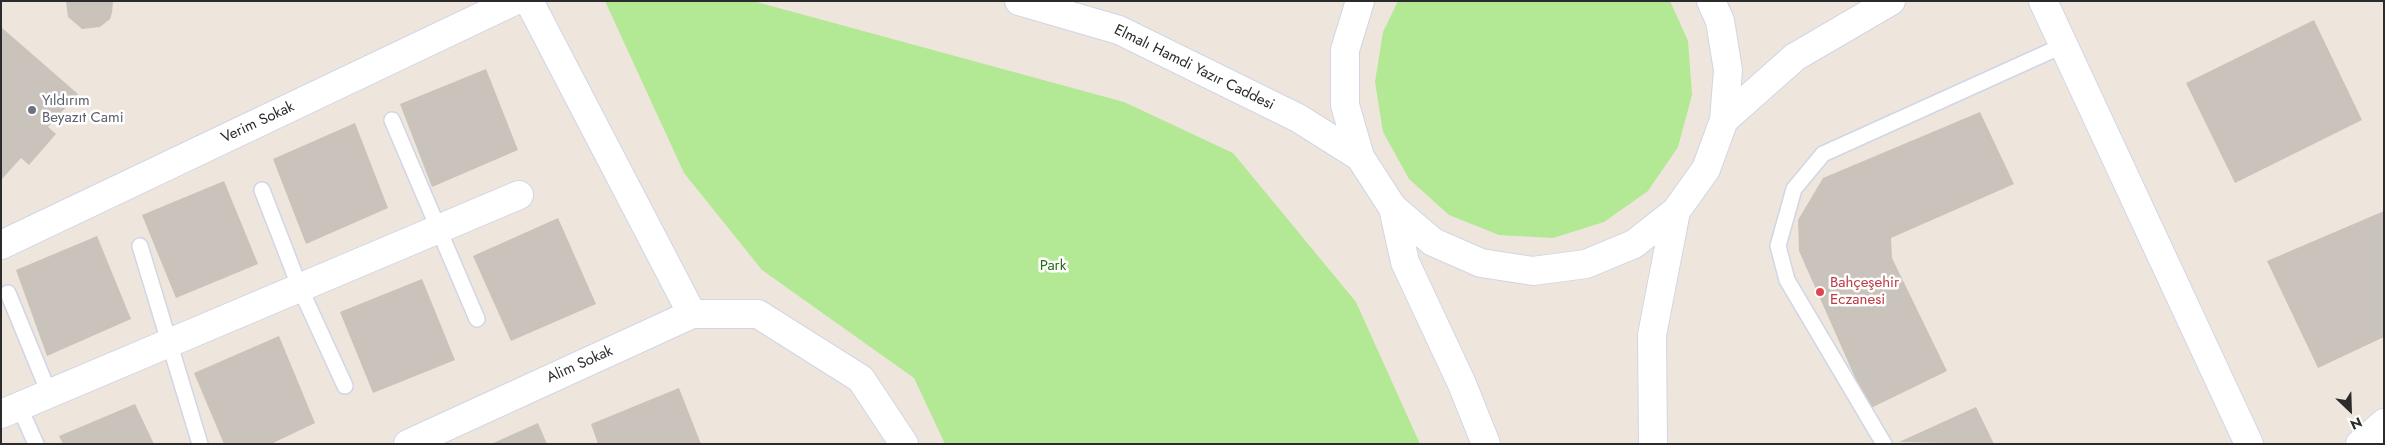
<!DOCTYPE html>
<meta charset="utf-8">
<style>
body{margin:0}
#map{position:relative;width:2385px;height:445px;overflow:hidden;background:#eee6dc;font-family:Jost,sans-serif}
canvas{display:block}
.frame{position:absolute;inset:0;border:2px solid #2b2b2b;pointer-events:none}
.north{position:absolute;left:2325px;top:385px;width:50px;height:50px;-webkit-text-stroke:4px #fff;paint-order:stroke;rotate:156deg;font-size:14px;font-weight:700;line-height:20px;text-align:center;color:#2b2b2b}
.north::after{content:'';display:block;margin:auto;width:18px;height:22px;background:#2b2b2b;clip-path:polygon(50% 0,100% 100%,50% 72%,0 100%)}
</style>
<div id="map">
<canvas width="2385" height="445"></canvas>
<div class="frame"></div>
<div class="north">N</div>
</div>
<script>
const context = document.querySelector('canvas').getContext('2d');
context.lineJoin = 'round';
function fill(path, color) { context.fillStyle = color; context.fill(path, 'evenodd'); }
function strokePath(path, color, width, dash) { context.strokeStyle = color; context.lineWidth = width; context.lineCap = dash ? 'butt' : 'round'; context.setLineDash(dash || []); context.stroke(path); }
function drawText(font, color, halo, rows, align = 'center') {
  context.font = font + ' Jost,sans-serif'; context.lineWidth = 5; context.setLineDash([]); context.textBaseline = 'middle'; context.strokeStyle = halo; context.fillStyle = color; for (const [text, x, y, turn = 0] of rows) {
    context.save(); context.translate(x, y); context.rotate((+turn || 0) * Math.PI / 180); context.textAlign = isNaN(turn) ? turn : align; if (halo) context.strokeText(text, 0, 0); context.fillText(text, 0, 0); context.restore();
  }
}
const green = new Path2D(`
 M 605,1 L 753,1 L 1124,102 L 1233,153 L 1356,302 L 1420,444 L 945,444 L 914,378 L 762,270 L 684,173 Z
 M 1398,1 L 1670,1 L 1688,41 L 1692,95 L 1678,147 L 1648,191 L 1604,222 L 1553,238 L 1499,235 L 1449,215 L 1409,179 L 1383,132 L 1375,82 L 1383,32 Z`);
const building = new Path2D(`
 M 66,1 L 113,1 L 112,13 L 110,19 L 100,27 L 82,29 L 68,17 Z
 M 2314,20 L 2362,120 L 2235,183 L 2186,83 Z
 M 1,27 L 78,94 L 48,127 L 56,134 L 29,165 L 21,158 L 1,180 Z
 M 486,69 L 518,150 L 432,187 L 400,104 Z
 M 1980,112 L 2014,184 L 1891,238 L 1892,258 L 1947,371 L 1869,409 L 1799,251 L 1798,220 L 1823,178 Z
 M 355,123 L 388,208 L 306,244 L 273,159 Z
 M 224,181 L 258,264 L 176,298 L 142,215 Z
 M 2384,211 L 2384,337 L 2318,368 L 2267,261 Z
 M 558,218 L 596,304 L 511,341 L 473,256 Z
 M 97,236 L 131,319 L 47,356 L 16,270 Z
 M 422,279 L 455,360 L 373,393 L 340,312 Z
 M 279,336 L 315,423 L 271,444 L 224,444 L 194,373 Z
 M 679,388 L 701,444 L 598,444 L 591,424 Z
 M 135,404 L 154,444 L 63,444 L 59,436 Z
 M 1976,407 L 1994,444 L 1899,442 Z
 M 538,423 L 547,444 L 491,444 Z`);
const lane = new Path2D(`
 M 392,120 L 477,319
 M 262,190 L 300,288 L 345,386
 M 140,246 L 200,444
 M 8,293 L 49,393
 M 19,406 L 36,444
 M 1884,444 L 1787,280 L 1778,246 L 1794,189 L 1823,154 L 2064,45`);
const street = new Path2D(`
 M 529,1 L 692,314
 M 2043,1 L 2249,444
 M 1,245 L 514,1
 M 1,414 L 519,195
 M 408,444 L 692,314 L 758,314 L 861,379 L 904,444
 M 2360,444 L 2384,423`);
const secondary = new Path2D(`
 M 1019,1 L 1119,30 L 1298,118 L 1360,157
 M 1360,1 L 1345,50 L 1345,105 L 1360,157 L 1393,208 L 1433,242 L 1481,263 L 1533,271 L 1586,264 L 1634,244 L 1676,211 L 1706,169 L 1724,120 L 1728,70 L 1720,21 L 1711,1
 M 1724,120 L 1795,57 L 1891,1
 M 1393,208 L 1405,262 L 1462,384 L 1486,444
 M 1653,444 L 1652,335 L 1676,211`);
const markers = [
 [32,110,5,"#6b7280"],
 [1820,292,5,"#e0444e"]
];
const streetNames = [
 ["Elmalı Hamdi Yazır Caddesi",1194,68,26],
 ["Verim Sokak",258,123,-25],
 ["Alim Sokak",580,365,-24]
];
const worshipNames = [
 ["Yıldırım",42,101],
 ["Beyazıt Cami",42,118]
];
const parkNames = [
 ["Park",1053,266]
];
const healthNames = [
 ["Bahçeşehir",1830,283],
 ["Eczanesi",1830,300]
];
fill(green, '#b3e895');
fill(building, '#c9c3bc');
strokePath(lane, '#d1d5e5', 18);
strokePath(street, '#d1d5e5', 30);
strokePath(secondary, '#d1d5e5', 30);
strokePath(lane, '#fff', 15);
strokePath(street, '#fff', 28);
strokePath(secondary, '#fff', 28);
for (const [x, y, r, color] of markers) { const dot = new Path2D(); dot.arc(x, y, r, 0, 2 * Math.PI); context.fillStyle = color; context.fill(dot); strokePath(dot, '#fff', 2); }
drawText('15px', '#2b2b2b', '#fff', streetNames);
drawText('15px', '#5b616d', '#fff', worshipNames, 'left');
drawText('15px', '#2a6e15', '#fff', parkNames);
drawText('15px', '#be3a42', '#fff', healthNames, 'left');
</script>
